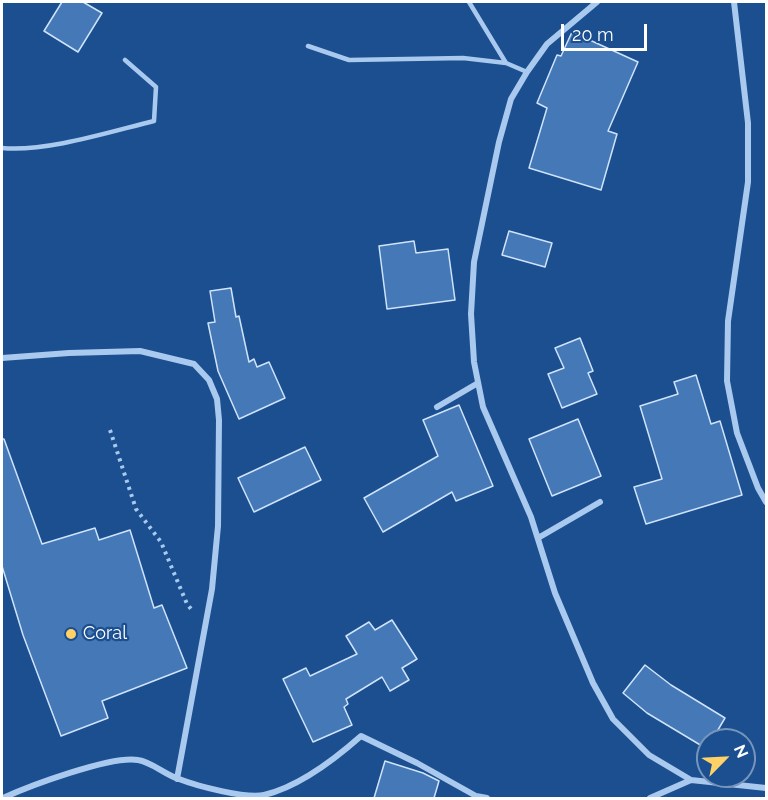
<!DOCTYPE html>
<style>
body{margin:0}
#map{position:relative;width:768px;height:800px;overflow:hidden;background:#1b4f8f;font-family:Raleway,sans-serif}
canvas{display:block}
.frame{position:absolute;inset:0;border:3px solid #fff;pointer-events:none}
.north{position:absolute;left:696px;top:728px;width:60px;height:60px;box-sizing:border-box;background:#1b4f8f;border:2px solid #7695bc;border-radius:50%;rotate:66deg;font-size:16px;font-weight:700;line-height:24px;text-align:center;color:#fff}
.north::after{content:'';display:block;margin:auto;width:21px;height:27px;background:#ffd166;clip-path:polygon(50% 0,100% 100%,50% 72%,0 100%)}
.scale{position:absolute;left:561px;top:24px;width:86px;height:27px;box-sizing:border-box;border:3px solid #fff;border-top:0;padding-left:8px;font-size:18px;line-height:21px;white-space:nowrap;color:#fff;-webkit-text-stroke:4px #1b4f8f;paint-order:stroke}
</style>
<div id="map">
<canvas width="768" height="800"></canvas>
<div class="frame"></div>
<div class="north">N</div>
<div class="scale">20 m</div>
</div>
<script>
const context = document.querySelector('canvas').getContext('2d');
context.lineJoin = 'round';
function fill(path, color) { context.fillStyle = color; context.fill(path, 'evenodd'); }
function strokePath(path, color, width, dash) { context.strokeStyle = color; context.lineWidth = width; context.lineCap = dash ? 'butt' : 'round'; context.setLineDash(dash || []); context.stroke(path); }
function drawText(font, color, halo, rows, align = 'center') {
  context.font = font + ' Raleway,sans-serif'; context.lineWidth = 4.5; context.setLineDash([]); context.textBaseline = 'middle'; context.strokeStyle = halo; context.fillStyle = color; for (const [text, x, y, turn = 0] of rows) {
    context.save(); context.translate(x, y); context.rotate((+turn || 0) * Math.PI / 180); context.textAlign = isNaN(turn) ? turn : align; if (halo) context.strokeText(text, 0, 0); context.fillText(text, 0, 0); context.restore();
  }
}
const building = new Path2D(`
 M 62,2 L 83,2 L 102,13 L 78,52 L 44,31 Z
 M 572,32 L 638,62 L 608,131 L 617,134 L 601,190 L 529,168 L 547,108 L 537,103 L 557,55 L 561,56 Z
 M 509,231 L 552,243 L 545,267 L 502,255 Z
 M 414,241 L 416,253 L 448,249 L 455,300 L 387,309 L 379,246 Z
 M 231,288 L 236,317 L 239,316 L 249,362 L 254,359 L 257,367 L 269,362 L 285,398 L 239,419 L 218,371 L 208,323 L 215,322 L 210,291 Z
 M 580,338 L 593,371 L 588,373 L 597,394 L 562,408 L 548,374 L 564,368 L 555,348 Z
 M 696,375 L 711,424 L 720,421 L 742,495 L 646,524 L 634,487 L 662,479 L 640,406 L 678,394 L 674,382 Z
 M 459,405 L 493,486 L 456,501 L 452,492 L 383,532 L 364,498 L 438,456 L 423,420 Z
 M 578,419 L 601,476 L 552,496 L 529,439 Z
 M 2,439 L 4,439 L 42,544 L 95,528 L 99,540 L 130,530 L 154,608 L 162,605 L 187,668 L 102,701 L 108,718 L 61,736 L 23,635 L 2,566 Z
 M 305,447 L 321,480 L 254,512 L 238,478 Z
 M 392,620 L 417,659 L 402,668 L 409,680 L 390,691 L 382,677 L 346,699 L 348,704 L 344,707 L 352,725 L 313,742 L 283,679 L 306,668 L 310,676 L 357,654 L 346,636 L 369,622 L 375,630 Z
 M 645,665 L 671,685 L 725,718 L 712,740 L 708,740 L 707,749 L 647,713 L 623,693 Z
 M 385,761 L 423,773 L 439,781 L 434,798 L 374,798 Z`);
const path = new Path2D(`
 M 110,430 L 136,509 L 161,542 L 187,604 L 191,609`);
const service = new Path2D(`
 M 469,2 L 506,63
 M 308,46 L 349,60 L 463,58 L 506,63 L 527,72
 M 2,148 C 47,152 109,132 154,121 L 156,87 L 125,60`);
const minor = new Path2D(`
 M 597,2 L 547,44 L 527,72 L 511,99 L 499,142 L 474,262 L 471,314 L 474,362 L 483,407 L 531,517 L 555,593 L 593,683 L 613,719 L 649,755 L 691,780 L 766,788
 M 734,2 L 748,123 L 748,182 L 728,321 L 727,381 L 737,433 L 758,488 L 766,502
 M 2,358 L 69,353 L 140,351 L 194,364 L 209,380 L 217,399 L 219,420 L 218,526 L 212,589 L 177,779
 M 437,407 L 478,383
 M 538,538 L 600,502
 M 3,798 C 29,786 112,755 138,760 C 152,762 165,775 179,779 C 197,786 246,799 264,795 C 298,787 335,759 361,736 L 417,763 L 476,796 L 487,798
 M 650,798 L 691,780`);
const markers = [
 [71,634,6,"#ffd166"]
];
const poiNames = [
 ["Coral",83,634]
];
fill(building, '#4478b7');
strokePath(building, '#cfe3fa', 1.5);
strokePath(path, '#a9c9ee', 4, [3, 4.5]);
strokePath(service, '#a9c9ee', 4.5);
strokePath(minor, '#a9c9ee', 6);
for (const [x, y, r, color] of markers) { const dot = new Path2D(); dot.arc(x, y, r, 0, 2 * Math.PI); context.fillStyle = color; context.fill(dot); strokePath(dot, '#1b4f8f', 2); }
drawText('18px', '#fff', '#1b4f8f', poiNames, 'left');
</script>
